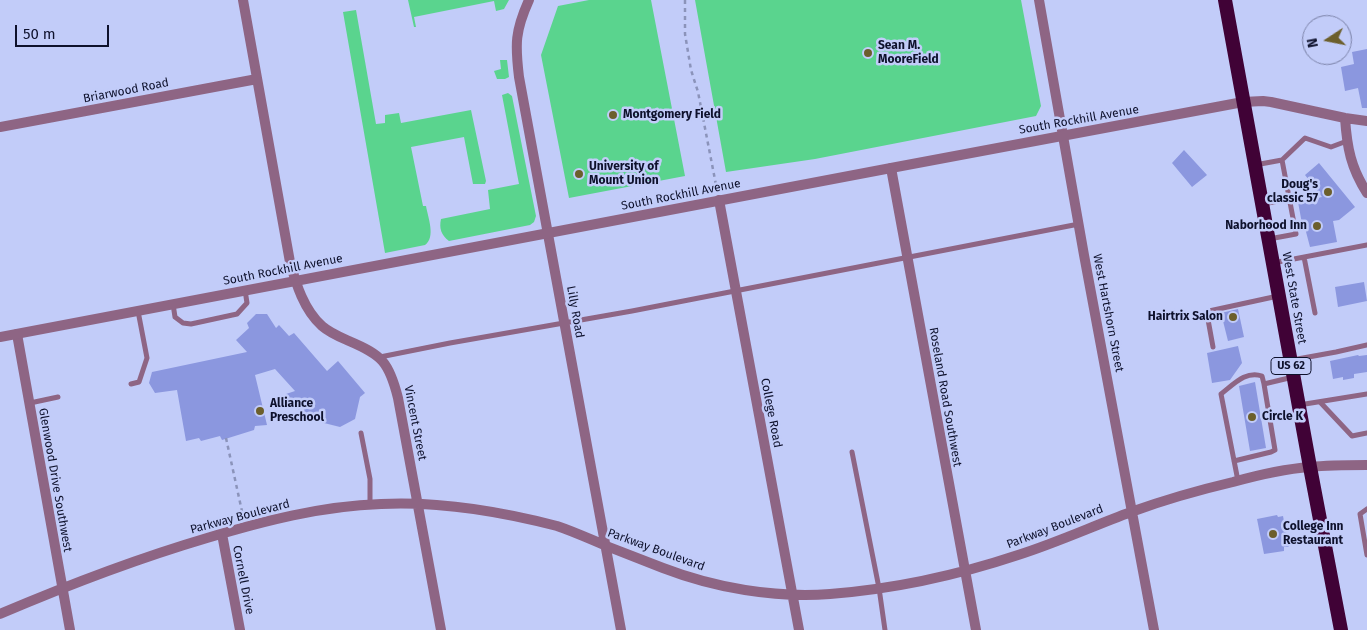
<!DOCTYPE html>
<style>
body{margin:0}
#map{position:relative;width:1367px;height:630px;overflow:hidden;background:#c2ccf9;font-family:"Fira Sans",sans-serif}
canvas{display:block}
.north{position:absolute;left:1302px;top:15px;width:50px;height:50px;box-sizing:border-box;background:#c2ccf9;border:1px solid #7a81a7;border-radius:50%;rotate:259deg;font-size:14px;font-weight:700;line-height:20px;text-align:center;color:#0e112c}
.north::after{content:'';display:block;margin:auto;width:18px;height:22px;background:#6c5f2c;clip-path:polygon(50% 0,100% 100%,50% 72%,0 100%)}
.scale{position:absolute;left:15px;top:25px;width:94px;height:22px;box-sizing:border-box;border:2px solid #0e112c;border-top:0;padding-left:6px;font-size:15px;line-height:18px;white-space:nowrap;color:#0e112c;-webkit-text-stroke:4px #c2ccf9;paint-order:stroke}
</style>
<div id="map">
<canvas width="1367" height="630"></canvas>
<div class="north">N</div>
<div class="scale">50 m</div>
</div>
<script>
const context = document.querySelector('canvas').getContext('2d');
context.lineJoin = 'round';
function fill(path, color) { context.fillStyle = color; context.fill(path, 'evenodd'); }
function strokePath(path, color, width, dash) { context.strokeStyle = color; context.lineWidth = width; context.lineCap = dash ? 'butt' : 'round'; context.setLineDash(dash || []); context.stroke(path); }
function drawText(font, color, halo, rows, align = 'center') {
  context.font = font + ' "Fira Sans",sans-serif'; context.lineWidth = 5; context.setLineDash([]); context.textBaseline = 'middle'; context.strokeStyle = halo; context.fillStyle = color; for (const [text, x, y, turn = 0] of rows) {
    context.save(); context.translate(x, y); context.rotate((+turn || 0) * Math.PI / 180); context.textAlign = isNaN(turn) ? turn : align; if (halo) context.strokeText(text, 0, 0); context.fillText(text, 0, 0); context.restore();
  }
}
const green = new Path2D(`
 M 408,0 L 509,0 L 504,9 L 496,11 L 494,1 L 414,17 L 416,27 L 414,27 Z
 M 589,0 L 651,0 L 685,176 L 569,198 L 541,55 L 558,6 Z
 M 695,0 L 1021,0 L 1041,106 L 1036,116 L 815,159 L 726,172 Z
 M 356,10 L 376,124 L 385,123 L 385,115 L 399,113 L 401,123 L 471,110 L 486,181 L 485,184 L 473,184 L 464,137 L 411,147 L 423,206 L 426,206 C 428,218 436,237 425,245 L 385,253 L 343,12 Z
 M 500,60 L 507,60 L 509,77 L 505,79 L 497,79 L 494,71 L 501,69 Z
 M 508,93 L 512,96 L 536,216 L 534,222 L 530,225 L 449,241 C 441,235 439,228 441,219 L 490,209 L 488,190 L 519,184 L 502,95 Z`);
const building = new Path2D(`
 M 1367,49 L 1367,108 L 1362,108 L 1358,88 L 1345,91 L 1341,67 L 1354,64 L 1352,52 Z
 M 1184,150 L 1207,175 L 1192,187 L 1172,163 Z
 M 1319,163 L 1355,207 L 1339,220 L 1333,221 L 1337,242 L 1310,247 L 1305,228 L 1303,229 L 1298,202 L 1322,197 L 1305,175 Z
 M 1364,282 L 1367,301 L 1338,307 L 1335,287 Z
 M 1238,309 L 1244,337 L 1228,341 L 1221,313 Z
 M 256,314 L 267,314 L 276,328 L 279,325 L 289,336 L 294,333 L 327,371 L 338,361 L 365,393 L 360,397 L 355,419 L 340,427 L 324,423 L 319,412 L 303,415 L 286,394 L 295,391 L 275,369 L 255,375 L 267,425 L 255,426 L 254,430 L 222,440 L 220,436 L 201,441 L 199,438 L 186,441 L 177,390 L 155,393 L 149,383 L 152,372 L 247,352 L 236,340 L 249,328 L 247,323 Z
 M 1238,346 L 1242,363 L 1230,380 L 1212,383 L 1207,353 Z
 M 1358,355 L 1359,356 L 1367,355 L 1367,372 L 1354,374 L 1354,378 L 1343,380 L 1343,377 L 1333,379 L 1330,361 Z
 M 1255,382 L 1266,448 L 1250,451 L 1239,386 Z
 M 1277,515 L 1278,517 L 1283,516 L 1289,547 L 1284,547 L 1284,551 L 1264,554 L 1257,519 Z`);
const path = new Path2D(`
 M 685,0 L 685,34 L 691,70 L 698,92 L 717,190
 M 226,438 L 243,516`);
const service = new Path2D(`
 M 1255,165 L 1282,160
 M 1263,204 L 1289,199
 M 1269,239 L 1296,234 L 1282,160 L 1305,138 L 1331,147 L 1347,141
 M 1304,257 L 1315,313
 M 1273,263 L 1367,245
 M 173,304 L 175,317 L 183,323 L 191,324 L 237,314 L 247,303 L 245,290
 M 1213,347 L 1207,314 L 1209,311 L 1278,296
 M 380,357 L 450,343 L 632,311 L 1079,224
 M 1292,360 L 1336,352 L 1367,345
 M 131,384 L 139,382 L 147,358 L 138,311
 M 1320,402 L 1352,436 L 1367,433
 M 30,403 L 58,397
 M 1299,405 L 1367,394
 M 361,433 L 370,479 L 370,504
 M 852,452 L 879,588 L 885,630
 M 1234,461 L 1271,452 L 1275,450 L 1264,384
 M 1238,481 L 1221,394 C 1233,385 1246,370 1262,376 L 1264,384 L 1293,377
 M 1367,509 L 1360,514 L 1367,555`);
const minor = new Path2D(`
 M 243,0 L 290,262 C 296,284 304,310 322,326 C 330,333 340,337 349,341 C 382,355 389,362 398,398 L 441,630
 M 529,0 C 515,31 515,44 519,77 L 621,630
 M 1039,0 L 1084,255 L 1154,630
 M 1243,102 L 1263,101 L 1271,102 L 1345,118 L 1367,121
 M 1345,118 C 1347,148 1351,168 1367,193
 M 0,127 L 257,79
 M 891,168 L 976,630
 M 719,200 L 799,630
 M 17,334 L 70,630
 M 222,534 L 240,630
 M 0,614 C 68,585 136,559 207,538 C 264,521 321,506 381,504 C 441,501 499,511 557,526 C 575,532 592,540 609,547 C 627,554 645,561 663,568 C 715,588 774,598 830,594 C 894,589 958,575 1018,555 C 1056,543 1093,526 1131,512 C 1164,500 1199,490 1233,482 C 1258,475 1284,469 1310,467 C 1329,465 1348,465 1367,465`);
const tertiary = new Path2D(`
 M 0,337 L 891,168 L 1243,102`);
const trunk = new Path2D(`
 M 1225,0 L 1310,467 L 1341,630`);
const markers = [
 [868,53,5,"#6c5f2c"],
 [613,115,5,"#6c5f2c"],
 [579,174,5,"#6c5f2c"],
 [1328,192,5,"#6c5f2c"],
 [1317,226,5,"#6c5f2c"],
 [1233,317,5,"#6c5f2c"],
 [260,411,5,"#6c5f2c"],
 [1252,417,5,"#6c5f2c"],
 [1273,534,5,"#6c5f2c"]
];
const shields = [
 [1291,366,40]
];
const shieldNames = [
 ["US 62",1291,366]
];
const poiNames = [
 ["Sean M.",878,46],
 ["MooreField",878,60],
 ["Montgomery Field",623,115],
 ["University of",589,167],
 ["Mount Union",589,181],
 ["Doug's",1318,185,"right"],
 ["classic 57",1318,199,"right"],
 ["Naborhood Inn",1307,226,"right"],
 ["Hairtrix Salon",1223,317,"right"],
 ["Alliance",270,404],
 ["Preschool",270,418],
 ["Circle K",1262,417],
 ["College Inn",1283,527],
 ["Restaurant",1283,541]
];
const streetNames = [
 ["Briarwood Road",126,91,-11],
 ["South Rockhill Avenue",1079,120,-10],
 ["South Rockhill Avenue",681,195,-11],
 ["South Rockhill Avenue",283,270,-11],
 ["West State Street",1294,298,80],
 ["Lilly Road",575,312,80],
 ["West Hartshorn Street",1108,313,79],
 ["Roseland Road Southwest",945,397,80],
 ["College Road",771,413,79],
 ["Vincent Street",415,423,79],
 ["Glenwood Drive Southwest",55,480,80],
 ["Parkway Boulevard",240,517,-15],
 ["Parkway Boulevard",1055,527,-21],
 ["Parkway Boulevard",656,550,20],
 ["Cornell Drive",243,580,79]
];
fill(green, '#5ad48e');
fill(building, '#8b97df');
strokePath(path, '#8b93ba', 2.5, [4, 4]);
strokePath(service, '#8e6584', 5);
strokePath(minor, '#8e6584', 10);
strokePath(tertiary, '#8e6584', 10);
strokePath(trunk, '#400236', 14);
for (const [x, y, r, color] of markers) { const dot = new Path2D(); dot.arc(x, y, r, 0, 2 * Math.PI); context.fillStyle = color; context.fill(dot); strokePath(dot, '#c2ccf9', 2); }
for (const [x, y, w] of shields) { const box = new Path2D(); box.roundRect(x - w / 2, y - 8.5, w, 17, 4); context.fillStyle = '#c2ccf9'; context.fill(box); strokePath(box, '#0e112c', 1); }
drawText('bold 11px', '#0e112c', null, shieldNames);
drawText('bold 12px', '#0e112c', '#c2ccf9', poiNames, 'left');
drawText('12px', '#0e112c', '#c2ccf9', streetNames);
</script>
